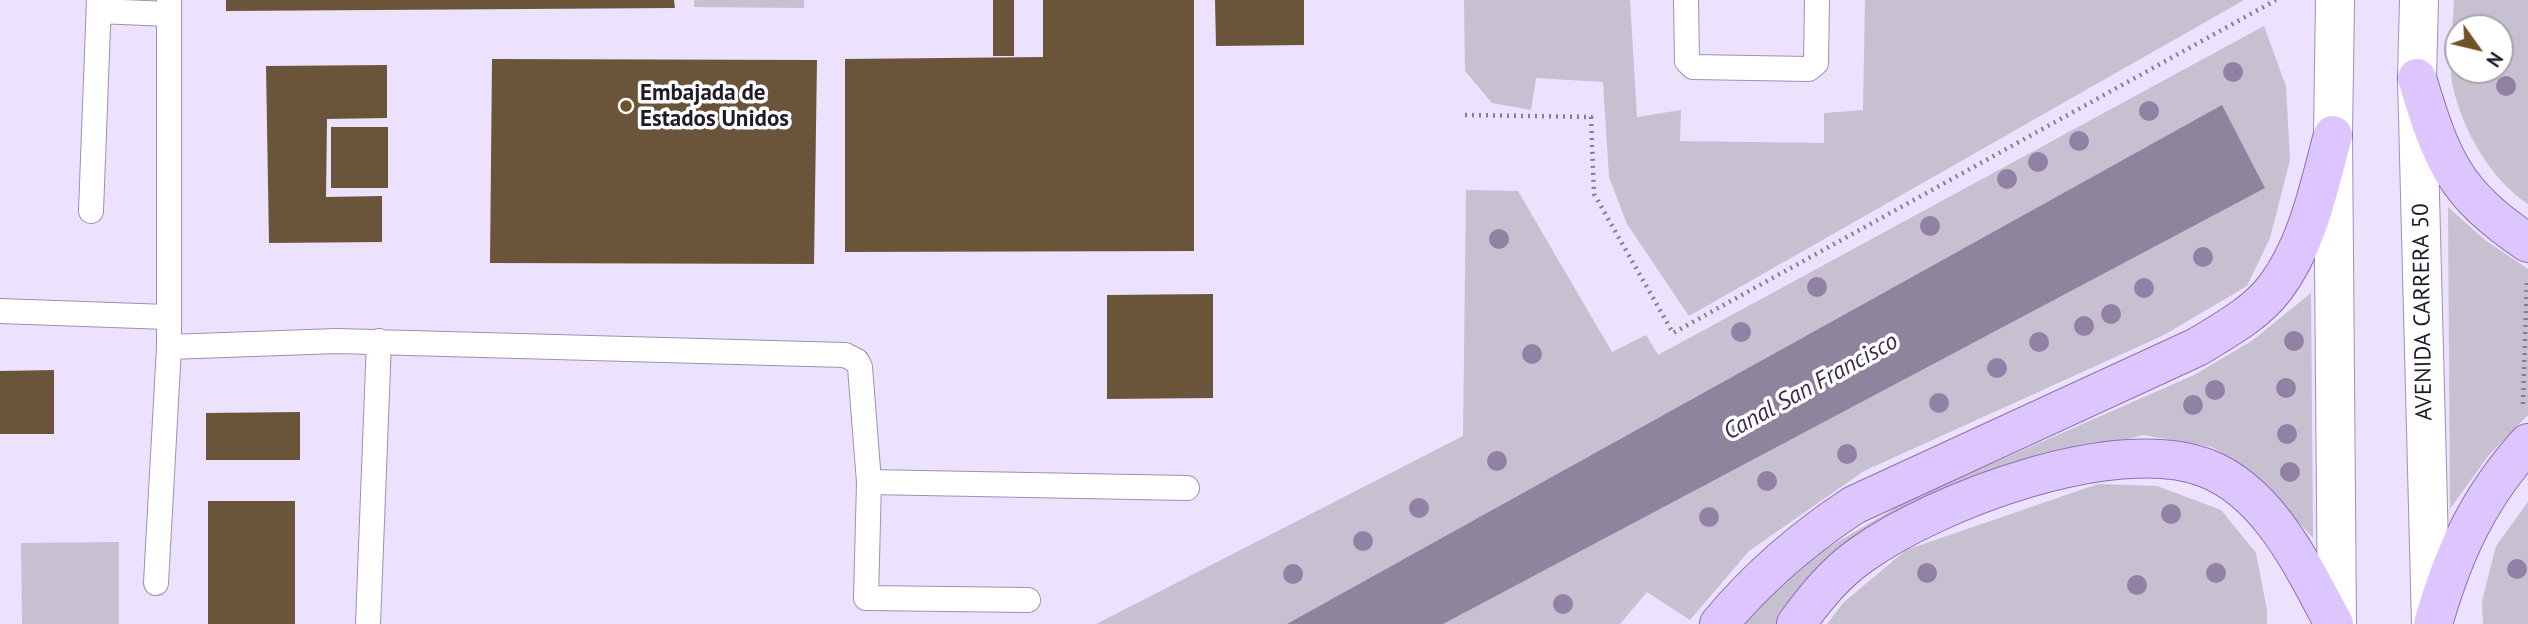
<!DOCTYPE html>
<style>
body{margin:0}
#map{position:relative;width:2528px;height:624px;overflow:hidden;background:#ece2fd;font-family:"PT Sans",sans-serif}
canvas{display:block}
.north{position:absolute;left:2444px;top:14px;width:70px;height:70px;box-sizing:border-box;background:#fff;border:2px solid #a6a4a9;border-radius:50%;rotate:124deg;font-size:19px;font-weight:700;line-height:28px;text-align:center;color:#201b28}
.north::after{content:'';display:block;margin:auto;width:24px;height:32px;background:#715127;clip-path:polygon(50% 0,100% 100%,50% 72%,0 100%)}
</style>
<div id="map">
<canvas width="2528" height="624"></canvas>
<div class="north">N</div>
</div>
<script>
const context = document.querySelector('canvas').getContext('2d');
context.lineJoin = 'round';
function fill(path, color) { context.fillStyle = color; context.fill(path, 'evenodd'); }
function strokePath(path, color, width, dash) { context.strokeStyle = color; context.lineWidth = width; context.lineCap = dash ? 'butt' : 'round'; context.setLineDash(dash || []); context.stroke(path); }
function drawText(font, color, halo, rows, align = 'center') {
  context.font = font + ' "PT Sans",sans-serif'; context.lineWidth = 7; context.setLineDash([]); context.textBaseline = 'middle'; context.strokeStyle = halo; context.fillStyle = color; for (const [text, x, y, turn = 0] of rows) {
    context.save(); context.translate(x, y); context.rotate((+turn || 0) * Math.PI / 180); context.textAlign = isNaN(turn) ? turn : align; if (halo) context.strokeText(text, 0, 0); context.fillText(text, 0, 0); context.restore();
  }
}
const green = new Path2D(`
 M 694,0 L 804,0 L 804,8 L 694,7 Z
 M 1464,0 L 1630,0 L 1637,117 L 1681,110 L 1680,141 L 1824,143 L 1824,113 L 1863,110 L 1865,0 L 2244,0 L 1689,316 L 1627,224 L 1609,177 L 1603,82 L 1536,78 L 1531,110 L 1492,103 L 1465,71 Z
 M 2454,0 L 2528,0 L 2528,204 C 2491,180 2462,129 2453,87 C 2448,63 2453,25 2454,0 ZM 2458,28 L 2500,28 L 2500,70 L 2458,70 Z
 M 2264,26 L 2286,86 L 2290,160 L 2270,238 L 2247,286 L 2164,335 L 1864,471 L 1749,551 L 1690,620 L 1647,592 L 1620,624 L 1096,624 L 1463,436 L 1466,190 L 1518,191 L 1612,352 L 1646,335 L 1658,355 Z
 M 2448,207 L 2485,240 L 2528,269 L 2528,415 L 2489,455 L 2450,509 Z
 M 2311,293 L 2313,538 L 2257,476 L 2212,447 L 2143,435 L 2020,467 L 1779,624 L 1745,624 L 1797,566 L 1907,501 L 2194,375 L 2253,340 Z
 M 2098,484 L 2157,486 L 2221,510 L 2256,553 L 2267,610 L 2267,624 L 1827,624 L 1843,603 L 1906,550 Z
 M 2528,502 L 2528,624 L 2483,624 L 2482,601 L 2496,546 Z
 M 119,542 L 119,624 L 22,624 L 21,543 Z`);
const water = new Path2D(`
 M 2222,105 L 2265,188 L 1443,624 L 1287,624 Z`);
const building = new Path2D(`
 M 226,0 L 674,0 L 675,8 L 226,11 Z
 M 993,0 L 1014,0 L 1014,56 L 993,56 Z
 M 1043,0 L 1194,0 L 1194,251 L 845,252 L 845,59 L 1043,57 Z
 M 1215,0 L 1304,0 L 1304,45 L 1216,46 Z
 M 492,59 L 817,60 L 814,264 L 490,263 Z
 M 387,65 L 387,118 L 327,119 L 326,197 L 382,196 L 382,242 L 269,243 L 266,66 Z
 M 331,127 L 388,127 L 388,188 L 331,188 Z
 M 1213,294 L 1213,398 L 1107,399 L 1107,295 Z
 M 54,370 L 54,434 L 0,434 L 0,371 Z
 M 300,412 L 300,460 L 206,460 L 206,413 Z
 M 208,501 L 295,501 L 295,624 L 208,624 Z`);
const path = new Path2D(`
 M 1465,115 L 1591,117 L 1594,194 L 1673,333 L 2276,0
 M 2523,404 L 2527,279`);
const service = new Path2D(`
 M 1686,0 L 1687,61 L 1693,67 L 1809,69 L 1816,63 L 1817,0
 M 99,11 L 168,14
 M 91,211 L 99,0
 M 0,311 L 167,317
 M 169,347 L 337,341 L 845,355 L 857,361 L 860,367 L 869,482 L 866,598 L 1028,600
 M 869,482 L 1187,488
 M 156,583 L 169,347 L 169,0
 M 368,624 L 379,341`);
const secondary = new Path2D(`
 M 2335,0 L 2333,135 L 2337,624
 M 2419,0 L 2417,78 L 2431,624`);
const primary = new Path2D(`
 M 2417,78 C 2442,161 2454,193 2528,243
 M 1719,624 C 1759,576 1802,539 1854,505 L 2197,347 C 2225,330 2255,314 2275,288 C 2308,244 2319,187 2333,135
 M 1796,624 C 1815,598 1835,573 1861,555 C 1936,501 2116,433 2206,468 C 2270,493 2303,567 2334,624
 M 2433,624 C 2453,554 2478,498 2528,443`);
const trees = [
 [2233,72],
 [2506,86],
 [2149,111],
 [2079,141],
 [2038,162],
 [2007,179],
 [1930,226],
 [1499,239],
 [2203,257],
 [1817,287],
 [2144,288],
 [2111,314],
 [2084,326],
 [1741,332],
 [2294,341],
 [2039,342],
 [1532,354],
 [1997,368],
 [2286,388],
 [2215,390],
 [1939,403],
 [2193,405],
 [2287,434],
 [1847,454],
 [1497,461],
 [2290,472],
 [1767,481],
 [1419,508],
 [2171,514],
 [1709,517],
 [1363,541],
 [2517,569],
 [1927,573],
 [2216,573],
 [1293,574],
 [2137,585],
 [1563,604]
];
const markers = [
 [626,106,7,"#715127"]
];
const poiNames = [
 ["Embajada de",640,93],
 ["Estados Unidos",640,119]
];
const streetNames = [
 ["AVENIDA CARRERA 50",2423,312,-91]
];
const waterNames = [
 ["Canal San Francisco",1811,387,-29]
];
fill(green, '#c6c0d1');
fill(water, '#8e849e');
fill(building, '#6a553b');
strokePath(service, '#9d91b0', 26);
strokePath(secondary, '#9d91b0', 40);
strokePath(primary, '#8d70b3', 40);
strokePath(path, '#867e92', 4.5, [2, 5]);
strokePath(service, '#fff', 24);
strokePath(secondary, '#fff', 38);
strokePath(primary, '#ddc5fe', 38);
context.fillStyle = '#9182a5';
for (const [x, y] of trees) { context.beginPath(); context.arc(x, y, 10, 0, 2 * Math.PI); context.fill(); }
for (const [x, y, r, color] of markers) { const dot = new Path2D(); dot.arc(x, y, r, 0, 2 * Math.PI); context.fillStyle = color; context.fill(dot); strokePath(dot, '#fff', 2.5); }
drawText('bold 23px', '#201b28', '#fff', poiNames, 'left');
drawText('23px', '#201b28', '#fff', streetNames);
drawText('italic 24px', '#3c2a52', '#fff', waterNames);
</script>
